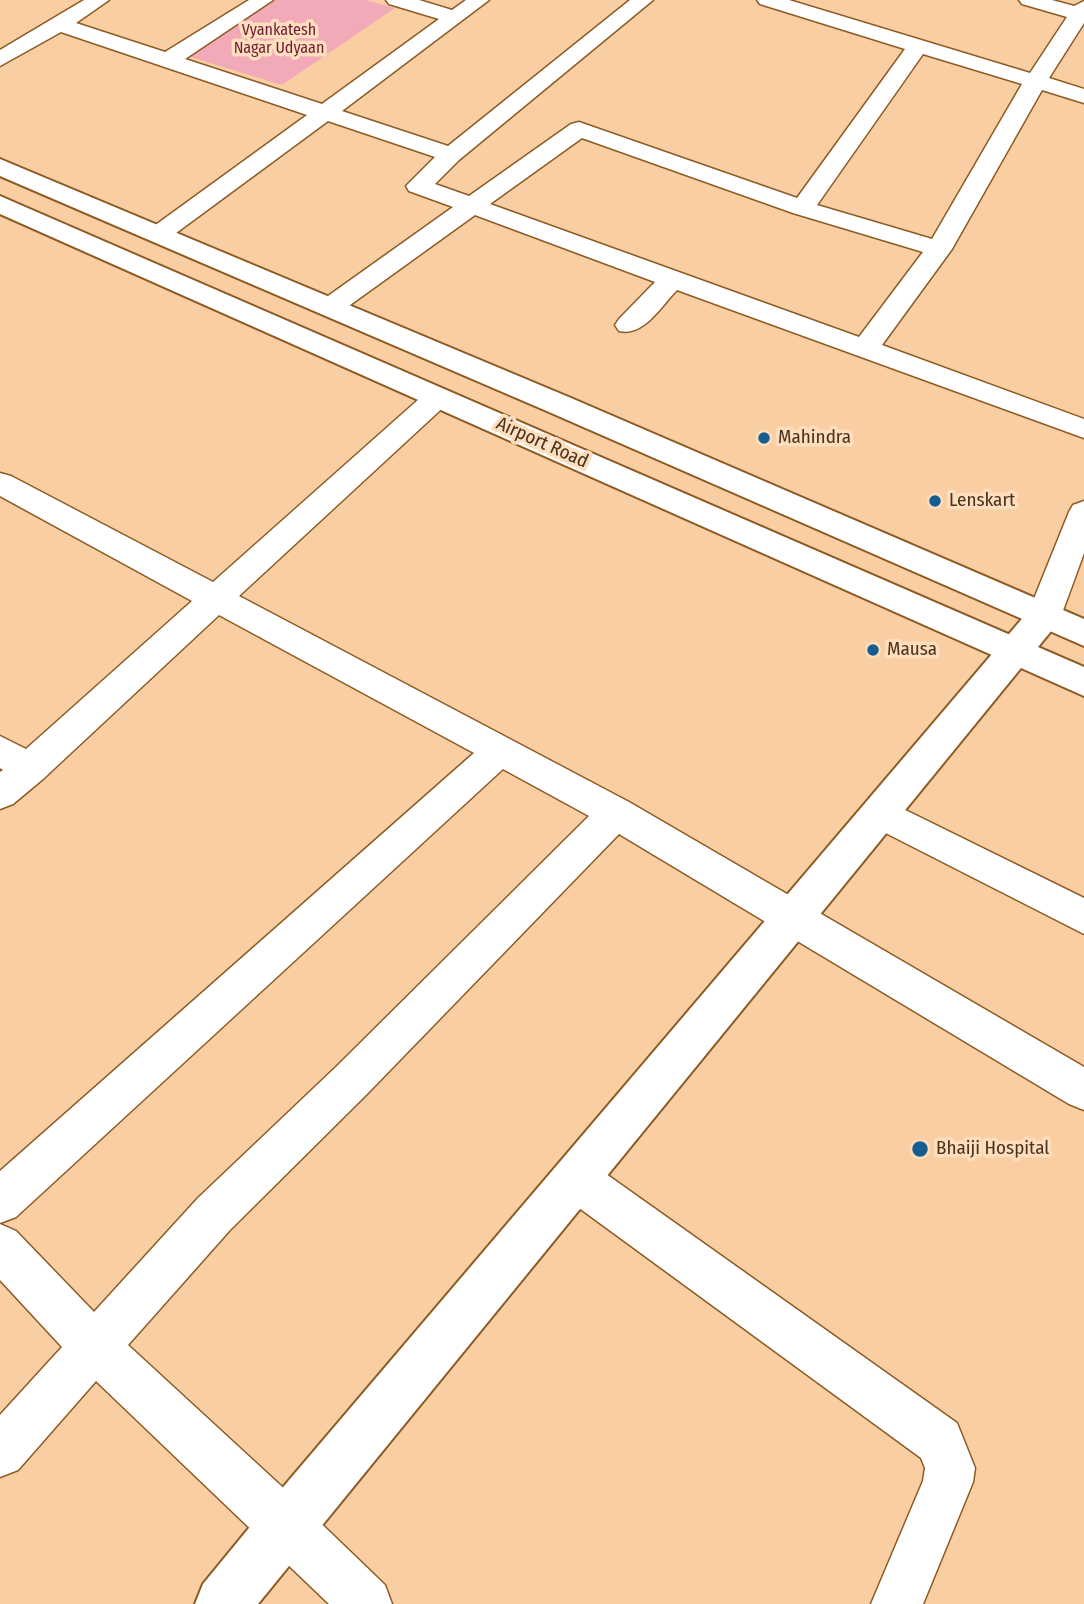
<!DOCTYPE html>
<style>
body{margin:0}
canvas{display:block;background:#facea3}
</style>
<canvas width="1084" height="1604"></canvas>
<script>
const context = document.querySelector('canvas').getContext('2d');
context.lineJoin = 'round';
function fill(path, color) { context.fillStyle = color; context.fill(path, 'evenodd'); }
function strokePath(path, color, width, dash) { context.strokeStyle = color; context.lineWidth = width; context.lineCap = dash ? 'butt' : 'round'; context.setLineDash(dash || []); context.stroke(path); }
function drawText(font, color, halo, rows, align = 'center') {
  context.font = font + ' "Fira Sans Condensed",sans-serif'; context.lineWidth = 7; context.setLineDash([]); context.textBaseline = 'middle'; context.strokeStyle = halo; context.fillStyle = color; for (const [text, x, y, turn = 0] of rows) {
    context.save(); context.translate(x, y); context.rotate((+turn || 0) * Math.PI / 180); context.textAlign = isNaN(turn) ? turn : align; if (halo) context.strokeText(text, 0, 0); context.fillText(text, 0, 0); context.restore();
  }
}
const green = new Path2D(`
 M 269,0 L 366,0 L 395,8 L 282,85 L 184,55 Z`);
const street = new Path2D(`
 M 84,0 L 109,0 L 76,23 L 165,52 L 249,0 L 273,0 L 185,59 L 322,104 L 439,19 L 389,4 L 386,0 L 419,0 L 452,10 L 466,0 L 489,0 L 342,111 L 448,146 L 630,0 L 653,0 L 459,160 L 435,184 L 469,196 L 571,124 L 579,122 L 797,198 L 905,49 L 760,4 L 757,0 L 789,0 L 1030,73 L 1067,17 L 1022,4 L 1019,0 L 1052,0 L 1074,6 L 1084,1 L 1084,23 L 1049,78 L 1084,89 L 1084,103 L 1042,90 L 952,249 L 882,345 L 1084,419 L 1084,438 L 677,290 C 661,306 644,337 619,331 L 615,325 L 619,319 L 655,282 L 475,215 L 339,313 L 330,315 L 321,313 L 317,307 L 321,301 L 453,207 L 409,191 L 406,186 L 435,157 L 328,121 L 168,239 L 159,242 L 150,239 L 146,234 L 150,229 L 307,115 L 61,32 L 0,66 L 0,50 ZM 923,54 L 1022,84 L 932,239 L 817,205 ZM 582,138 L 793,213 L 923,252 L 859,337 L 490,204 Z
 M 438,388 L 448,391 L 452,397 L 448,403 L 239,596 L 629,802 L 1084,1067 L 1084,1110 L 1069,1104 L 619,834 L 367,1094 L 230,1230 L 128,1345 L 304,1507 L 385,1585 L 392,1604 L 329,1604 L 96,1381 L 18,1470 L 0,1477 L 0,1415 L 62,1347 L 0,1280 L 0,1224 L 16,1231 L 94,1312 L 198,1198 L 337,1066 L 589,816 L 503,769 L 16,1217 L 0,1223 L 0,1171 L 474,753 L 219,615 L 43,779 L 13,804 L 0,809 L 0,772 L 3,770 L 0,768 L 0,736 L 26,749 L 192,601 L 0,496 L 0,473 L 11,476 L 213,582 L 428,391 Z
 M 1084,501 L 1084,553 L 1061,616 L 1056,624 L 1044,628 L 1032,624 L 1027,616 L 1069,512 L 1073,505 Z
 M 881,798 L 1084,898 L 1084,934 L 868,824 L 863,813 L 868,802 Z
 M 576,1157 L 592,1164 L 957,1423 L 975,1468 L 973,1482 L 923,1604 L 871,1604 L 923,1481 L 925,1468 L 921,1458 L 560,1194 L 554,1179 L 560,1164 Z`);
const secondary = new Path2D(`
 M 1044,603 L 1056,607 L 1061,616 L 1056,625 L 258,1604 L 195,1604 L 203,1584 L 267,1506 L 1032,607 Z`);
const primary = new Path2D(`
 M 0,159 L 571,398 L 1084,619 L 1084,646 L 549,412 L 0,176 Z
 M 0,196 L 1084,667 L 1084,696 L 0,214 Z`);
const markers = [
 [764,438,7,"#155c90"],
 [935,501,7,"#155c90"],
 [873,650,7,"#155c90"],
 [920,1149,9,"#155c90"]
];
const farParknames = [
 ["Vyankatesh",279,31],
 ["Nagar Udyaan",279,49]
];
const poiNames = [
 ["Mahindra",778,438],
 ["Lenskart",949,501],
 ["Mausa",887,650],
 ["Bhaiji Hospital",936,1149]
];
const streetNames = [
 ["Airport Road",542,443,24]
];
fill(green, '#f2a9b8');
strokePath(street, '#8b5b23', 3);
strokePath(secondary, '#8b5b23', 4);
strokePath(primary, '#8b5b23', 4);
fill(street, '#fff');
fill(secondary, '#fff');
fill(primary, '#fff');
for (const [x, y, r, color] of markers) { const dot = new Path2D(); dot.arc(x, y, r, 0, 2 * Math.PI); context.fillStyle = color; context.fill(dot); strokePath(dot, '#ffdebd', 2.5); }
drawText('16px', '#6d1b35', '#ffdebd', farParknames);
drawText('19px', '#49331d', '#ffdebd', poiNames, 'left');
drawText('19px', '#49331d', '#ffdebd', streetNames);
</script>
